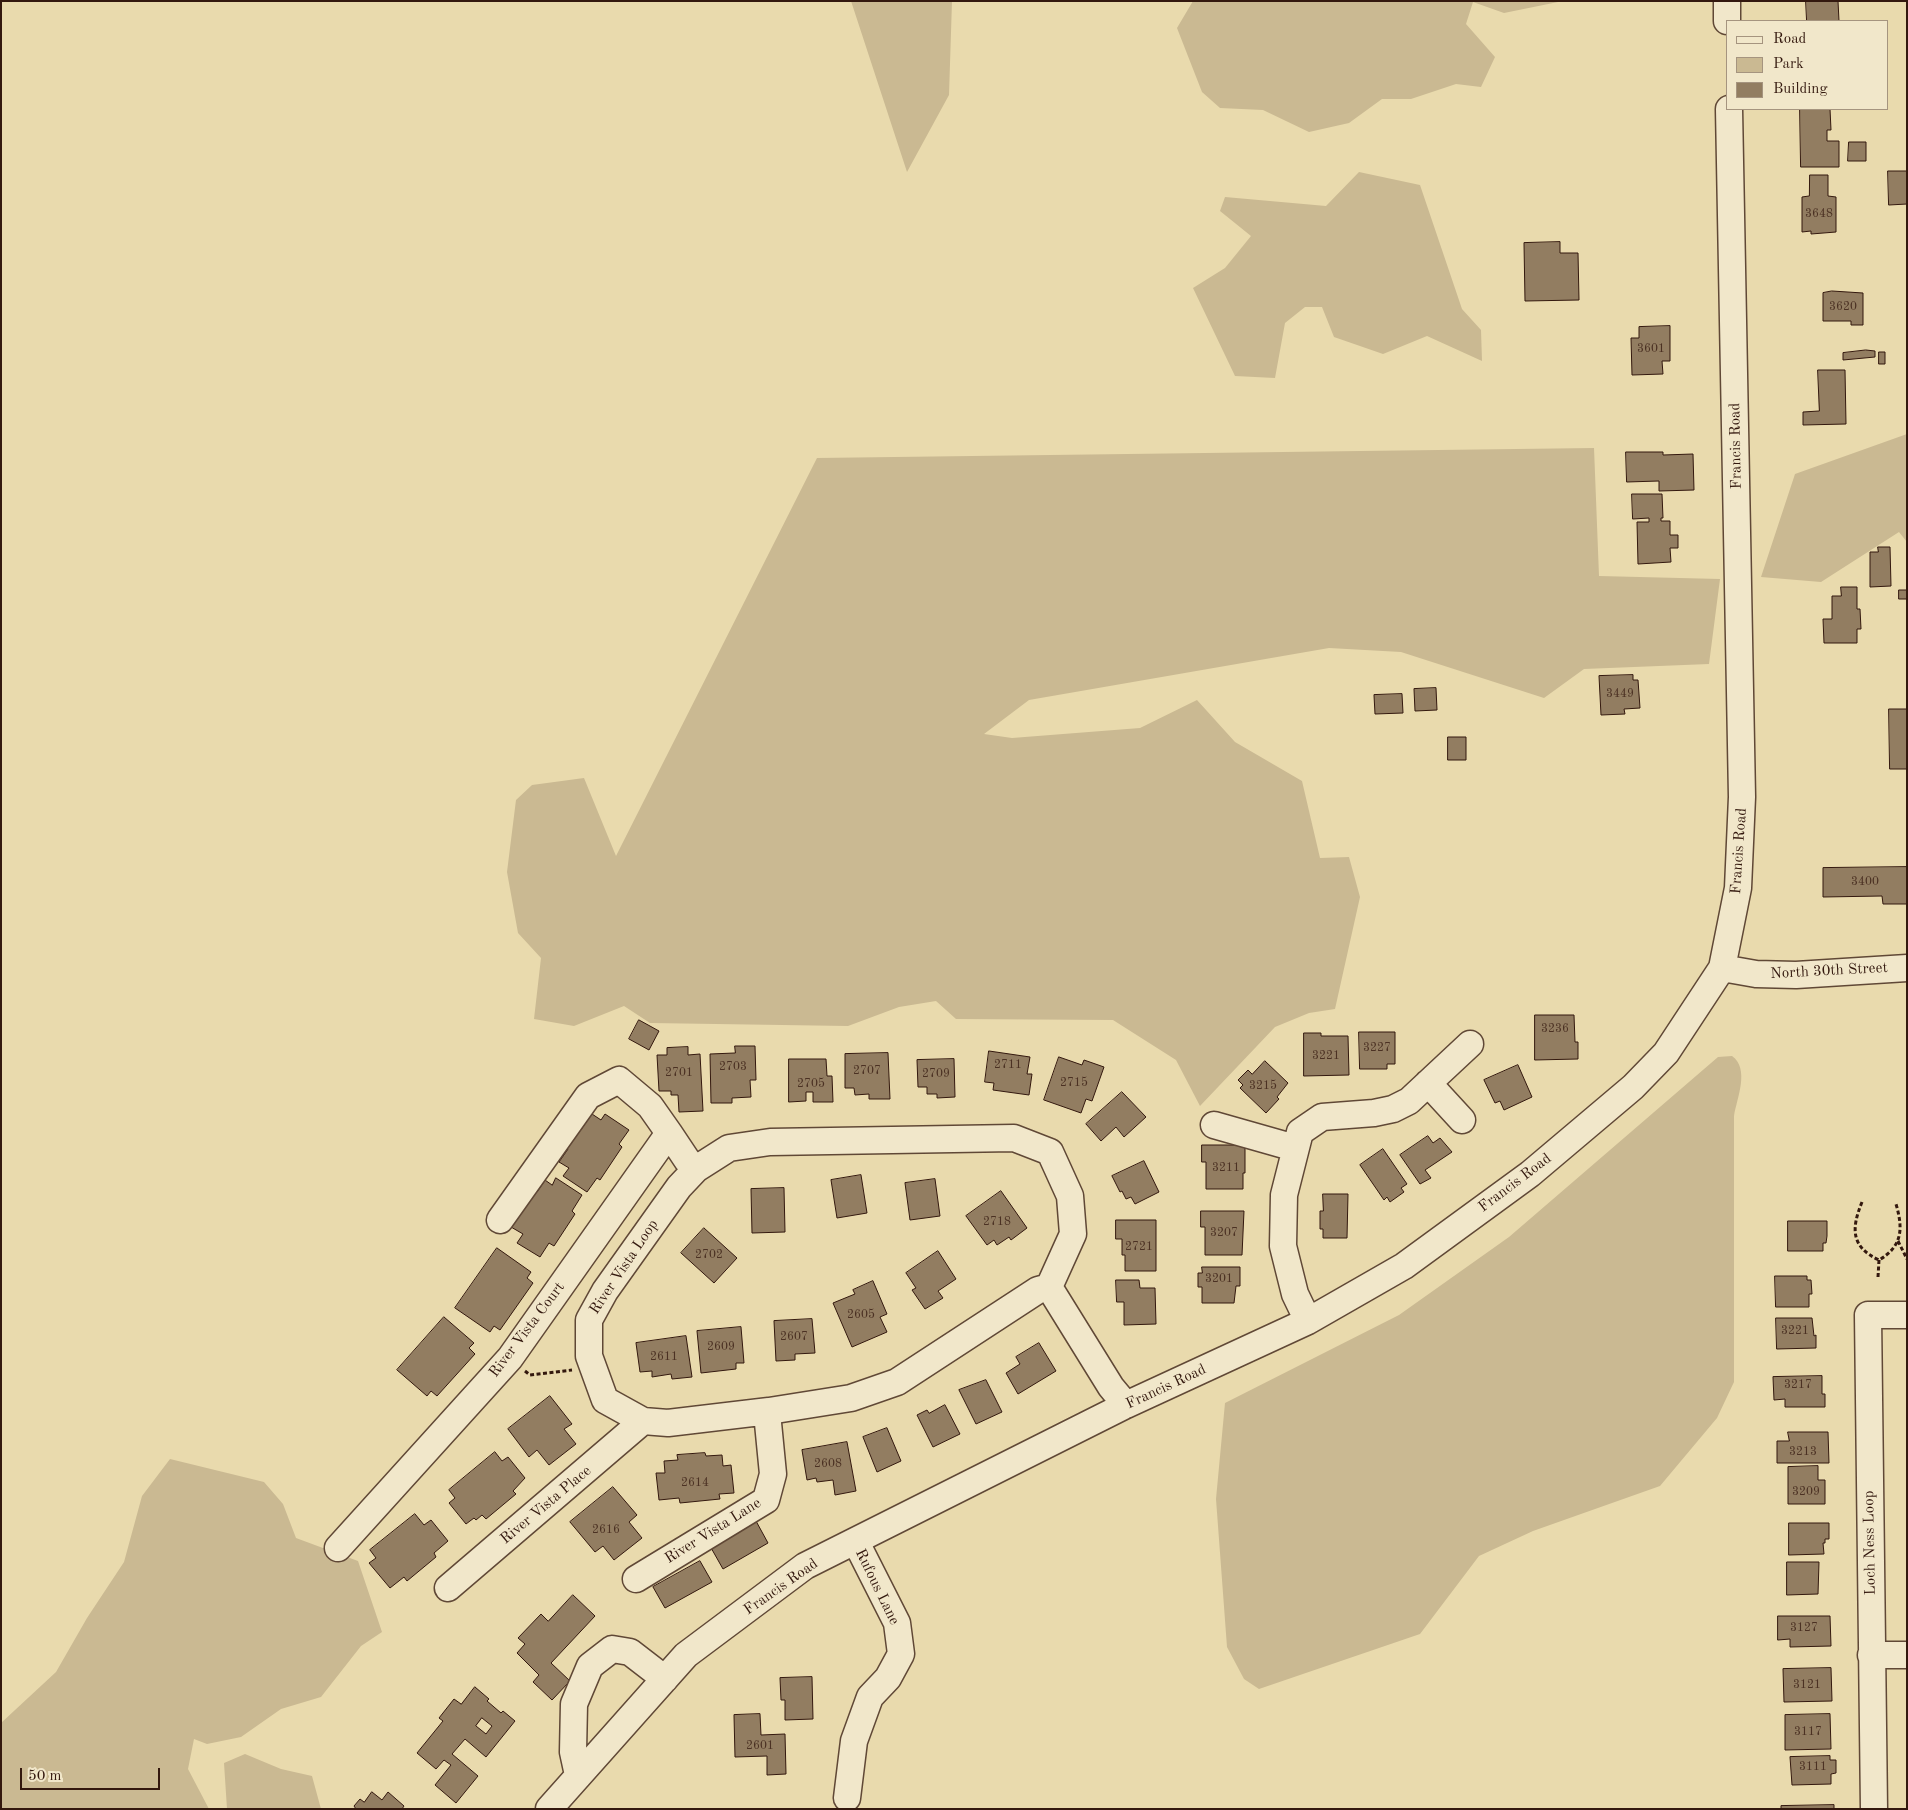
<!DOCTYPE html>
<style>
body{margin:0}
#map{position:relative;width:1908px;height:1810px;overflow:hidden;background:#e9daad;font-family:"Old Standard TT",serif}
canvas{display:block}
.frame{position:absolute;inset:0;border:2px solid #33180e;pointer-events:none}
.legend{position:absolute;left:1726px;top:20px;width:162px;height:90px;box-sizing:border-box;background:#f1e7ca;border:1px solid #a5947f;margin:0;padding:6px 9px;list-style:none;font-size:15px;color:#33180e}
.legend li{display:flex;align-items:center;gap:10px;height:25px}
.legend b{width:25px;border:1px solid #a5947f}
.scale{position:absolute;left:20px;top:1768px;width:140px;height:22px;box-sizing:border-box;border:2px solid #33180e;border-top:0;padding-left:6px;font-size:15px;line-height:18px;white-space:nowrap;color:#33180e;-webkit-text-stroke:4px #f1e7ca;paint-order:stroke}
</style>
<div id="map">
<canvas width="1908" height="1810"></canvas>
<div class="frame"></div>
<ul class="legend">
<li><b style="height:6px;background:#f1e7ca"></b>Road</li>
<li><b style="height:14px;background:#cab992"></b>Park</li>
<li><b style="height:14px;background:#927d61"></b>Building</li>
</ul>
<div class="scale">50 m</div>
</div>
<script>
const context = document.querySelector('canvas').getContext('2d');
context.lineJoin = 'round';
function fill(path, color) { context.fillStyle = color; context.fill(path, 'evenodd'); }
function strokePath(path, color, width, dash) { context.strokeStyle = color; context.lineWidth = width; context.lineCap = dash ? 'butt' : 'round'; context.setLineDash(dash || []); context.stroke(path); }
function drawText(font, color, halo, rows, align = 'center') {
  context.font = font + ' "Old Standard TT",serif'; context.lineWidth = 4; context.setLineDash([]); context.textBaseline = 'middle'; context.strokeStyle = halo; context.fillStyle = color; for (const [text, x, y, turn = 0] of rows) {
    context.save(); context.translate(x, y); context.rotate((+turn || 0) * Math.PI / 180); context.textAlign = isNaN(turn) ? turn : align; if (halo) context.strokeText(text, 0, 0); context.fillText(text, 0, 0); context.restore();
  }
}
const green = new Path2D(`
 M 851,1 L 952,1 L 949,95 L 907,172 Z
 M 1193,1 L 1563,1 L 1504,13 L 1473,2 L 1466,24 L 1495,57 L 1481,87 L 1456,84 L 1411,99 L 1382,99 L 1349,123 L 1309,132 L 1263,110 L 1220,108 L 1202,92 L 1177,28 Z
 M 1359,172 L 1420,185 L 1462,309 L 1481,330 L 1482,361 L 1427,336 L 1383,354 L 1334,337 L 1322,307 L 1305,307 L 1285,323 L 1275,378 L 1235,376 L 1193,288 L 1225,268 L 1251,236 L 1220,211 L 1225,197 L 1326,206 Z
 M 1907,434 L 1907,542 L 1899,532 L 1821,582 L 1761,577 L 1795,474 Z
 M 1594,448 L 1599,576 L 1720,579 L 1709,664 L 1584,669 L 1544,698 L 1401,652 L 1329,648 L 1029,700 L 984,734 L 1012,738 L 1140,728 L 1197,700 L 1235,742 L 1302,781 L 1320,858 L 1349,857 L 1360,897 L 1335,1009 L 1309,1013 L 1275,1027 L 1200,1106 L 1176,1060 L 1113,1020 L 956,1019 L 936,1001 L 899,1007 L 848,1026 L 650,1023 L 624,1006 L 574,1026 L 534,1019 L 541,958 L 518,933 L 507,872 L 516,800 L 532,785 L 584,778 L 616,856 L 817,458 Z
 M 1732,1056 C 1750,1069 1737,1098 1734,1116 L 1734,1382 L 1717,1418 L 1660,1486 L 1533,1531 L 1479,1556 L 1420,1634 L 1259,1689 L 1244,1679 L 1227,1647 L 1216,1499 L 1225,1403 L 1399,1315 L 1509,1237 L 1718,1057 Z
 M 170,1459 L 264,1482 L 283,1504 L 296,1538 L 358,1561 L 382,1632 L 361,1646 L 321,1697 L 281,1709 L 241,1737 L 207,1744 L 194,1739 L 188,1769 L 209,1809 L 1,1809 L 1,1723 L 56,1672 L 87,1618 L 124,1562 L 142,1496 Z
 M 245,1754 L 281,1769 L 312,1776 L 321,1809 L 227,1809 L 224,1763 Z`);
const building = new Path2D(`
 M 1806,1 L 1838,1 L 1839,21 L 1807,21 Z
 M 1800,109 L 1830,109 L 1831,130 L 1827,130 L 1827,141 L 1839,141 L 1839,167 L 1801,167 Z
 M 1849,142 L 1866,142 L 1866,161 L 1848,161 Z
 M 1888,171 L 1907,171 L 1907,204 L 1889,205 Z
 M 1810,175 L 1828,175 L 1828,196 L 1836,197 L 1836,232 L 1811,234 L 1811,231 L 1802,232 L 1802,197 L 1809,196 Z
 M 1560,242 L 1560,253 L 1578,253 L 1579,300 L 1525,301 L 1524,243 Z
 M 1832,291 L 1863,293 L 1863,325 L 1851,325 L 1851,321 L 1823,321 L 1823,293 Z
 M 1670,326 L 1670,361 L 1662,361 L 1663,374 L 1632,375 L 1631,338 L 1639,338 L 1639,327 Z
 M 1866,350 L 1875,351 L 1875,357 L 1843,360 L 1843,353 Z
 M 1879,352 L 1885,352 L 1885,364 L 1879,364 Z
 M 1818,370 L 1845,370 L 1846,424 L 1803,425 L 1803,412 L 1819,411 Z
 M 1626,452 L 1663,452 L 1663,455 L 1693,454 L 1694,490 L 1659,491 L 1659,481 L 1627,482 Z
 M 1632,494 L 1662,494 L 1663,518 L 1661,518 L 1661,521 L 1670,521 L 1670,535 L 1678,535 L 1678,548 L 1670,548 L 1671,562 L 1638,564 L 1637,522 L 1649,522 L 1649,518 L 1633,519 Z
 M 1878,547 L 1890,547 L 1891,586 L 1870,587 L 1870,552 L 1878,552 Z
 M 1841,587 L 1857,587 L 1857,609 L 1860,609 L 1861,629 L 1857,629 L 1857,643 L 1824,643 L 1823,619 L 1832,619 L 1832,596 L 1841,596 Z
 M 1899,590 L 1907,590 L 1907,599 L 1899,599 Z
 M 1633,675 L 1633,680 L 1638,680 L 1640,708 L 1624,709 L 1625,714 L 1601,715 L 1599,676 Z
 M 1436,688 L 1437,710 L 1415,711 L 1414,689 Z
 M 1402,694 L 1403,713 L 1375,714 L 1374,695 Z
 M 1889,709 L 1907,709 L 1907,769 L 1890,769 Z
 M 1448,737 L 1466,737 L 1466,760 L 1448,760 Z
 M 1907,867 L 1907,904 L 1883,904 L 1882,896 L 1823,897 L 1823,868 Z
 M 1535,1015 L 1574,1015 L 1575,1042 L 1578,1042 L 1578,1059 L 1535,1060 Z
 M 639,1020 L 659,1031 L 649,1050 L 629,1039 Z
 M 1359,1032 L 1395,1032 L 1395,1064 L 1387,1064 L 1387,1069 L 1360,1069 Z
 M 1304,1033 L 1321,1033 L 1321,1036 L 1348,1036 L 1349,1075 L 1304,1076 Z
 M 735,1046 L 755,1046 L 756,1080 L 750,1080 L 751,1097 L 732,1098 L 732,1103 L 711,1103 L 710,1054 L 735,1053 Z
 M 688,1047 L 688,1055 L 700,1054 L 703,1111 L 679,1112 L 678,1095 L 671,1095 L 671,1091 L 659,1091 L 657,1055 L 667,1055 L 667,1048 Z
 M 989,1051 L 1030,1057 L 1027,1074 L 1032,1074 L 1029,1095 L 993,1090 L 994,1083 L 985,1082 Z
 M 888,1053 L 890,1099 L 869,1099 L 869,1094 L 855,1095 L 854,1088 L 845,1088 L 845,1054 Z
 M 1059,1057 L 1082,1065 L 1084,1060 L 1104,1067 L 1092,1101 L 1086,1099 L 1081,1113 L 1044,1100 Z
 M 789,1059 L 826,1059 L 827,1076 L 832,1076 L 833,1102 L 813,1102 L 813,1092 L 806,1092 L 806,1101 L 789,1102 Z
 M 954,1059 L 955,1097 L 937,1098 L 937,1094 L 927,1094 L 927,1087 L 918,1087 L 917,1060 Z
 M 1265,1061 L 1288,1083 L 1277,1097 L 1279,1099 L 1266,1113 L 1240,1088 L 1243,1085 L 1238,1080 L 1248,1070 L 1252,1074 Z
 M 1518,1065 L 1532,1097 L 1504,1110 L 1500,1101 L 1495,1103 L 1484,1080 Z
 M 1122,1092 L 1146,1117 L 1124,1137 L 1116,1127 L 1101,1141 L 1086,1124 Z
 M 592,1114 L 601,1120 L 605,1114 L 629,1130 L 619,1144 L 622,1147 L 600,1180 L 597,1178 L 587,1192 L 563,1176 L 569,1168 L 559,1162 L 568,1149 L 565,1148 L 579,1128 L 581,1129 Z
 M 1428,1136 L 1433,1143 L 1440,1138 L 1452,1152 L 1425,1170 L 1431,1178 L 1420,1184 L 1400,1155 Z
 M 1202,1145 L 1245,1145 L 1245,1173 L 1243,1173 L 1243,1189 L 1206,1189 L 1206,1162 L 1202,1162 Z
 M 1383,1149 L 1407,1184 L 1401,1188 L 1404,1192 L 1390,1202 L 1387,1197 L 1384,1200 L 1360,1165 Z
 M 1144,1161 L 1159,1192 L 1135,1204 L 1131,1197 L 1126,1199 L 1122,1191 L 1120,1192 L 1112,1176 Z
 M 861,1175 L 867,1213 L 837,1218 L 831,1180 Z
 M 556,1178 L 582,1195 L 572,1211 L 575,1214 L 554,1246 L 549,1243 L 540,1257 L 517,1243 L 523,1234 L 511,1227 L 535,1190 L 537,1192 L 545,1180 L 552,1185 Z
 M 935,1179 L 940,1216 L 910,1220 L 905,1183 Z
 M 784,1188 L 785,1232 L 752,1233 L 751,1189 Z
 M 1001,1191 L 1027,1228 L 1011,1240 L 1009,1237 L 997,1245 L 994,1240 L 987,1245 L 966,1216 Z
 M 1323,1194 L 1348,1194 L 1347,1238 L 1323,1238 L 1323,1229 L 1320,1229 L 1320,1211 L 1323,1211 Z
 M 1201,1211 L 1244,1211 L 1242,1255 L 1205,1255 L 1205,1227 L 1201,1227 Z
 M 1116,1220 L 1156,1220 L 1156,1271 L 1125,1271 L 1125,1255 L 1122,1255 L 1122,1239 L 1116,1239 Z
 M 1788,1221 L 1827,1221 L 1827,1236 L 1826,1243 L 1823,1243 L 1823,1251 L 1788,1251 Z
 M 704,1228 L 737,1258 L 714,1283 L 681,1253 Z
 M 497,1248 L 531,1272 L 527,1278 L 533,1283 L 500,1330 L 494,1326 L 490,1332 L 455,1308 Z
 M 938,1251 L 956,1279 L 938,1291 L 943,1298 L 925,1309 L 912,1290 L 916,1288 L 906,1273 Z
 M 1202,1267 L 1240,1267 L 1240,1286 L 1236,1286 L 1234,1303 L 1202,1303 L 1202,1287 L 1198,1287 L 1198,1273 L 1202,1273 Z
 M 1775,1276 L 1807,1276 L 1807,1280 L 1811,1280 L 1812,1294 L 1809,1294 L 1809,1307 L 1776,1307 Z
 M 1116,1280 L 1139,1280 L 1140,1288 L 1155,1288 L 1156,1324 L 1124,1325 L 1124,1302 L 1117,1302 Z
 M 873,1281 L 887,1314 L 880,1317 L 887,1332 L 852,1347 L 833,1303 L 855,1294 L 853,1290 Z
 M 444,1317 L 474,1343 L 469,1348 L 475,1354 L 437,1396 L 431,1391 L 427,1396 L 397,1370 Z
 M 1776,1318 L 1812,1318 L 1814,1336 L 1816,1335 L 1816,1348 L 1777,1349 Z
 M 812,1319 L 815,1353 L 795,1354 L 795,1360 L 776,1361 L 774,1321 Z
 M 741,1327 L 744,1363 L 736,1363 L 736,1369 L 701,1373 L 697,1331 Z
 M 686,1336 L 692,1377 L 672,1379 L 671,1374 L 652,1377 L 652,1371 L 640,1372 L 636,1343 Z
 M 1039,1343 L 1056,1371 L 1018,1394 L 1006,1373 L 1020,1364 L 1016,1357 Z
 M 1822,1376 L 1822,1394 L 1825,1394 L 1825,1407 L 1785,1407 L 1785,1399 L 1774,1400 L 1773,1377 Z
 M 986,1380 L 1002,1412 L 976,1424 L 959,1390 Z
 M 550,1396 L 572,1424 L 564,1429 L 576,1444 L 549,1465 L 537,1450 L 529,1457 L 508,1429 Z
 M 945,1405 L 960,1434 L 933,1447 L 917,1415 L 927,1410 L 929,1413 Z
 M 887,1428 L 901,1461 L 877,1472 L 863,1437 Z
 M 1788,1432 L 1828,1432 L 1829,1463 L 1777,1463 L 1777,1441 L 1789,1441 Z
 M 847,1442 L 856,1491 L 835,1495 L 833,1480 L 817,1482 L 816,1478 L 807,1480 L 802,1450 Z
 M 495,1452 L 502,1461 L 508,1457 L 525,1478 L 513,1491 L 516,1494 L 486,1519 L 482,1515 L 476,1520 L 474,1518 L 466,1524 L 449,1503 L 455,1498 L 449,1490 Z
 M 705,1453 L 706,1456 L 722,1455 L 723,1466 L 731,1465 L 734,1493 L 719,1494 L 720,1499 L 680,1503 L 679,1498 L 659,1500 L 656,1473 L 665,1473 L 664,1461 L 678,1460 L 677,1455 Z
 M 1818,1466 L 1818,1480 L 1825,1480 L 1825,1504 L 1788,1504 L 1788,1467 Z
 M 613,1487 L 637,1515 L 629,1522 L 642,1538 L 614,1560 L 603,1546 L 595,1552 L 570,1522 Z
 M 415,1514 L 424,1525 L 431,1520 L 448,1541 L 434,1553 L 436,1557 L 407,1581 L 404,1577 L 390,1588 L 369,1563 L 376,1558 L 370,1550 Z
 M 756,1521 L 768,1543 L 723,1569 L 710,1546 Z
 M 1789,1523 L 1829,1523 L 1829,1539 L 1825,1539 L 1825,1543 L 1823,1543 L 1824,1554 L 1789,1555 Z
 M 700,1561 L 712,1582 L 665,1608 L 653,1587 Z
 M 1787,1562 L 1819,1562 L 1818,1594 L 1787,1595 Z
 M 573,1595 L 595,1616 L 551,1663 L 570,1681 L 552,1700 L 533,1682 L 539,1675 L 517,1653 L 525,1644 L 518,1638 L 541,1614 L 548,1621 Z
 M 1778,1616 L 1830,1616 L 1831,1646 L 1790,1647 L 1790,1639 L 1778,1640 Z
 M 1831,1668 L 1832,1701 L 1784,1702 L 1783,1669 Z
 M 812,1677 L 813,1719 L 785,1720 L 785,1700 L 781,1700 L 780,1678 Z
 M 475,1687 L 489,1699 L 487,1701 L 501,1713 L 503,1711 L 515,1721 L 486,1757 L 465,1739 L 452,1754 L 478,1776 L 456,1803 L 435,1785 L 451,1765 L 444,1760 L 436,1769 L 417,1753 L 443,1721 L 439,1718 L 454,1699 L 461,1704 ZM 482,1718 L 492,1726 L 486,1734 L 476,1726 Z
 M 760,1714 L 761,1735 L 785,1734 L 786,1774 L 767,1775 L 767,1756 L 735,1757 L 734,1715 Z
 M 1830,1714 L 1831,1749 L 1785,1750 L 1785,1715 Z
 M 1830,1756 L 1830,1760 L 1836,1760 L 1836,1773 L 1831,1774 L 1831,1784 L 1792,1785 L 1790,1757 Z
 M 372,1792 L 382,1800 L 388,1792 L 404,1806 L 402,1809 L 356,1809 L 354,1806 L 360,1799 L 364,1802 Z
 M 1834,1805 L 1834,1809 L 1781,1809 L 1781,1806 Z`);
const path = new Path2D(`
 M 1862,1202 C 1851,1229 1851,1247 1879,1260 C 1903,1246 1903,1228 1896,1204
 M 1898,1241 L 1907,1259
 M 1878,1277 L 1879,1260
 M 525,1371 L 530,1375 L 572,1370`);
const minor = new Path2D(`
 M 1727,1 L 1727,21
 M 1722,968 L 1756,974 L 1796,975 L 1907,968
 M 1428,1083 L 1462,1120
 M 1214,1125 L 1295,1148
 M 500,1220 L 588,1096 L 619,1080 L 650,1106 L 669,1133
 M 1049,1287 L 1038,1290 L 897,1382 L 851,1398 L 769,1411 L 668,1423 L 643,1421 L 605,1400 L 589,1356 L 589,1320 L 605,1291 L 679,1187 L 696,1169 L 729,1148 L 770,1142 L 1014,1138 L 1050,1152 L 1070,1196 L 1073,1234 L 1049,1287 L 1111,1387 L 1126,1405
 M 1308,1321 L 1295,1294 L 1283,1246 L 1284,1195 L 1300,1132 L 1322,1117 L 1374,1113 L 1393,1109 L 1409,1101 L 1470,1044
 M 338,1548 L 510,1358 L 669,1133 L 687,1160 L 696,1169
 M 636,1579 L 766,1500 L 773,1474 L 768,1423 L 769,1411
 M 448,1588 L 643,1421
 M 1871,1655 L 1907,1655
 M 578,1775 L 573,1752 L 574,1704 L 590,1666 L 612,1649 L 630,1652 L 665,1679
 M 847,1798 L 854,1741 L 870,1697 L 888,1678 L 901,1654 L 897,1623 L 856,1542
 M 549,1809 L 686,1655 L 805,1566 L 1126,1405 L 1308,1321 L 1404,1266 L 1530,1174 L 1633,1087 L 1666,1053 L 1722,968 L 1738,888 L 1742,797 L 1729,109
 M 1874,1809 L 1868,1315 L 1907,1315`);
const numberNames = [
 ["3648",1819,214],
 ["3620",1843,307],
 ["3601",1651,349],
 ["3449",1620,694],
 ["3400",1865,882],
 ["3236",1555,1029],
 ["3227",1377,1048],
 ["3221",1326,1056],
 ["2711",1008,1065],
 ["2703",733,1067],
 ["2707",867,1071],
 ["2701",679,1073],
 ["2709",936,1074],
 ["2715",1074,1083],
 ["2705",811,1084],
 ["3215",1263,1086],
 ["3211",1226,1168],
 ["2718",997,1222],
 ["3207",1224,1233],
 ["2721",1139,1247],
 ["2702",709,1255],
 ["3201",1219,1279],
 ["2605",861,1315],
 ["3221",1795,1331],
 ["2607",794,1337],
 ["2609",721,1347],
 ["2611",664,1357],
 ["3217",1798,1385],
 ["3213",1803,1452],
 ["2608",828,1464],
 ["2614",695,1483],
 ["3209",1806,1492],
 ["2616",606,1530],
 ["3127",1804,1628],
 ["3121",1807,1685],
 ["3117",1808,1732],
 ["2601",760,1746],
 ["3111",1813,1767]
];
const streetNames = [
 ["Francis Road",1736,446,-91],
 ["Francis Road",1739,851,-86],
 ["North 30th Street",1829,971,-3],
 ["Francis Road",1515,1183,-37],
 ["River Vista Loop",624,1267,-56],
 ["River Vista Court",527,1330,-53],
 ["Francis Road",1166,1387,-25],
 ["River Vista Place",546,1505,-40],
 ["River Vista Lane",713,1531,-32],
 ["Loch Ness Loop",1870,1543,-91],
 ["Francis Road",781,1587,-35],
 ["Rufous Lane",877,1587,64]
];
fill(green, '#cab992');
fill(building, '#927d61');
strokePath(building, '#33180e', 1);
strokePath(minor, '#604836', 29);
strokePath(path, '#33180e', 3, [4, 2.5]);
strokePath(minor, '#f1e7ca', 26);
drawText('12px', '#4b3123', null, numberNames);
drawText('15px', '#33180e', '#f1e7ca', streetNames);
</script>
